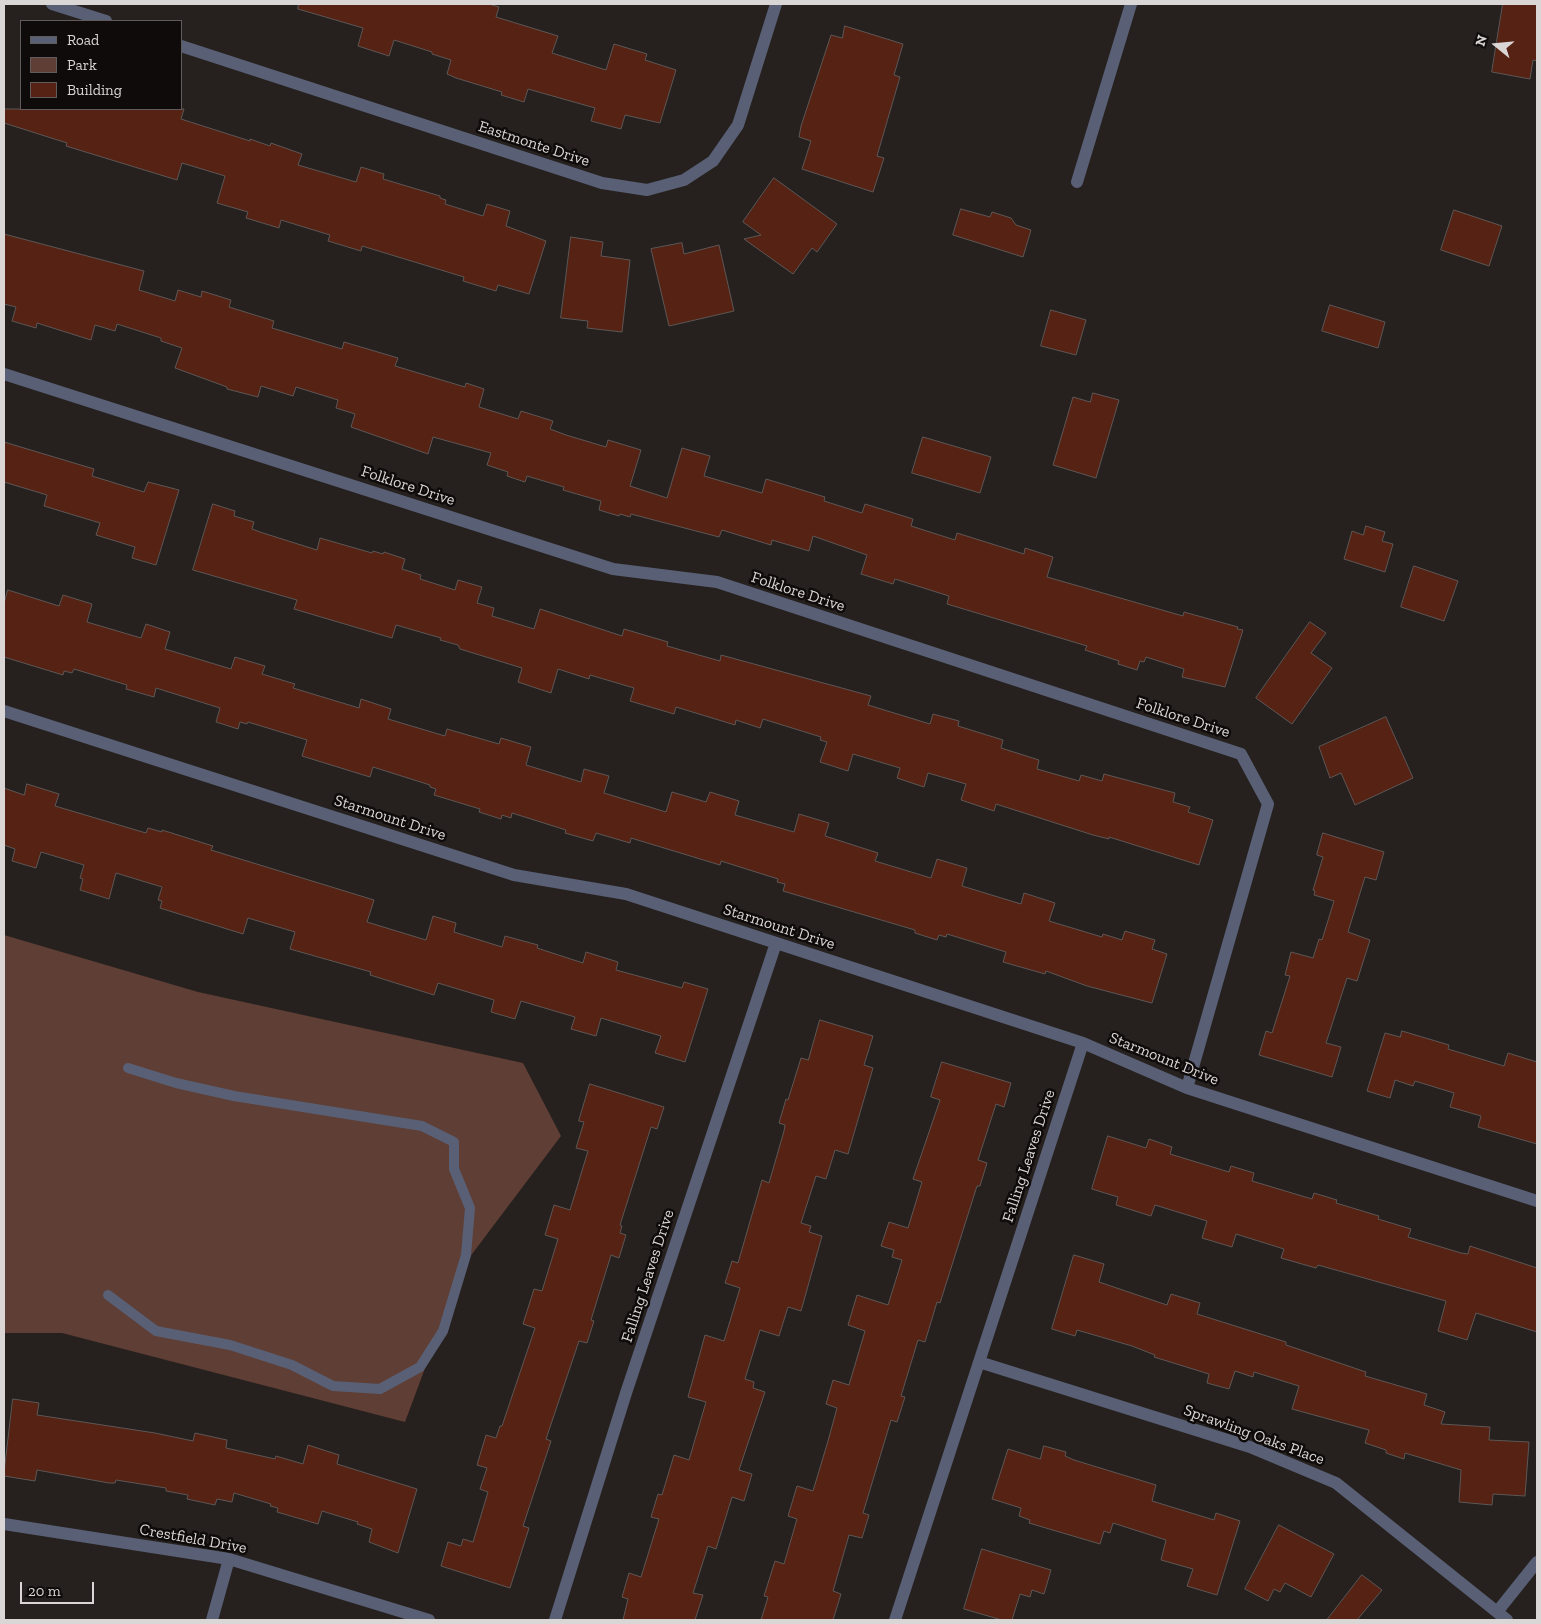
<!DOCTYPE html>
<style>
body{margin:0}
#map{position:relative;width:1541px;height:1624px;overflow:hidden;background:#26211f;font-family:"Zilla Slab",serif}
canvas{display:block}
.frame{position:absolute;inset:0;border:5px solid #dad6d5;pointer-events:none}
.legend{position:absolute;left:20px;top:20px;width:162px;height:90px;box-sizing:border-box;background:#0e0b0a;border:1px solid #605c5b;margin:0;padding:6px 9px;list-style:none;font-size:15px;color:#dad6d5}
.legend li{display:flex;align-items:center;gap:10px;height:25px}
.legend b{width:25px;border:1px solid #605c5b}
.north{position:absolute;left:1471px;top:20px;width:50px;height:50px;-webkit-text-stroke:4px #0e0b0a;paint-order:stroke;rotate:287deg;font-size:14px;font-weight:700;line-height:20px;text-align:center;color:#dad6d5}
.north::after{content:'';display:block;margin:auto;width:18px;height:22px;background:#dad6d5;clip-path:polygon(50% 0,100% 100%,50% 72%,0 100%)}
.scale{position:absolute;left:20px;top:1582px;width:74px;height:22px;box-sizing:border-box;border:2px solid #dad6d5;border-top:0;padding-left:6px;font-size:15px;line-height:18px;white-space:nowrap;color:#dad6d5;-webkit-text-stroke:4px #0e0b0a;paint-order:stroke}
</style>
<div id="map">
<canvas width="1541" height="1624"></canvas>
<div class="frame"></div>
<ul class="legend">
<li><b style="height:6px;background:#596075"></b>Road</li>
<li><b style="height:14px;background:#5e3e35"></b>Park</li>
<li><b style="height:14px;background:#552214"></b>Building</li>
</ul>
<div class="north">N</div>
<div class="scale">20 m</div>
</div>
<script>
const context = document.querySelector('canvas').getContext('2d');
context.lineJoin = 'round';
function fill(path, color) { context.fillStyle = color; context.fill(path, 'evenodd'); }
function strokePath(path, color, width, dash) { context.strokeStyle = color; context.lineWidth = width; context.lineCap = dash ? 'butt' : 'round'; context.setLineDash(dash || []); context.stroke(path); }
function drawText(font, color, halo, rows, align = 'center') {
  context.font = font + ' "Zilla Slab",serif'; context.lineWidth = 5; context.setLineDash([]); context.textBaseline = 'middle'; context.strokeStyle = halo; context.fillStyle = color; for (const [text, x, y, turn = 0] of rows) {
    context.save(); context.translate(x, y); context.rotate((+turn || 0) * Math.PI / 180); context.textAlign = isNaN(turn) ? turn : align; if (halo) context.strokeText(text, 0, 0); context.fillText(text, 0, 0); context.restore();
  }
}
const green = new Path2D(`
 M 4,935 L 198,992 L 523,1063 L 561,1136 L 463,1266 L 405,1422 L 62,1333 L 4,1333 Z`);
const building = new Path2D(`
 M 299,4 L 489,4 L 499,7 L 496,17 L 558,36 L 552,53 L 606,70 L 614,44 L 647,54 L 645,60 L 676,70 L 660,123 L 625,115 L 621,129 L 591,121 L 595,108 L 528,89 L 524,102 L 501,95 L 502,92 L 456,78 L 447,74 L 451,60 L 432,54 L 432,52 L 394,40 L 389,56 L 358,46 L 363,28 L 298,9 Z
 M 1503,4 L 1537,4 L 1537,61 L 1533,60 L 1530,79 L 1492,72 Z
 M 845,26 L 903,44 L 894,75 L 900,77 L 877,156 L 884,158 L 873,192 L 802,169 L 811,141 L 799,137 L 801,126 L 831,35 L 842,38 Z
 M 4,109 L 184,109 L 181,119 L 250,141 L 250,139 L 270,146 L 271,143 L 302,154 L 298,165 L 356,182 L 361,167 L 384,174 L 383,179 L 440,196 L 440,198 L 446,200 L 445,204 L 483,216 L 487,204 L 510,211 L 506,226 L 546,241 L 529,294 L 498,285 L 496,291 L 463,281 L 464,277 L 362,246 L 361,251 L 328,241 L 330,235 L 281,220 L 279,228 L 246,218 L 248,212 L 217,203 L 225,176 L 182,163 L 177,180 L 66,146 L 67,143 L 4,123 Z
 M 774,178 L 837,224 L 817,252 L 812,248 L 793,274 L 744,239 L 761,235 L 743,222 Z
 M 961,209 L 990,217 L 992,212 L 1011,218 L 1016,225 L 1031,230 L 1023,257 L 953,235 Z
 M 1454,210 L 1502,226 L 1489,266 L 1441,250 Z
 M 4,234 L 144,271 L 139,290 L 175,301 L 178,290 L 201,297 L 202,291 L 231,300 L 229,307 L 274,321 L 272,328 L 342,349 L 344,342 L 398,358 L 395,366 L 465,387 L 466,383 L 484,389 L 479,407 L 518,419 L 521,411 L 553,421 L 550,429 L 566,435 L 606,447 L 608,440 L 641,450 L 630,486 L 667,498 L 682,448 L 710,456 L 704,476 L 762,493 L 766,479 L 825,497 L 824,501 L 862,513 L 865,504 L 913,519 L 911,526 L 955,540 L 957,533 L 1024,554 L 1025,548 L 1053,557 L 1047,577 L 1183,616 L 1184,612 L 1238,627 L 1237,629 L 1243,630 L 1225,687 L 1182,677 L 1184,669 L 1146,657 L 1144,662 L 1140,661 L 1137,670 L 1118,664 L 1119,661 L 1085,650 L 1087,646 L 947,604 L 949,596 L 895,579 L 893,584 L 861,574 L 867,555 L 813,536 L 809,551 L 772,540 L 771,545 L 722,530 L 719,537 L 631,514 L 630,517 L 620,514 L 619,516 L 599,510 L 601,501 L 563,490 L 564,487 L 527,476 L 525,482 L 507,476 L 508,472 L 487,465 L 491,453 L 433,437 L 428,454 L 351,427 L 355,414 L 336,408 L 338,400 L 296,387 L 293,396 L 261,386 L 258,397 L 227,389 L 227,387 L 175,368 L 182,348 L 161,341 L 161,338 L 117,324 L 115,331 L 95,325 L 91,340 L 37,323 L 36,328 L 12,321 L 16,307 L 4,304 Z
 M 571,237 L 603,242 L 601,256 L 630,260 L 622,332 L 587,328 L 588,321 L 561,318 Z
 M 682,243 L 684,254 L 719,245 L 734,311 L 669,326 L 651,249 Z
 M 1330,305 L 1385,322 L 1378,348 L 1322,331 Z
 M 1051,310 L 1086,320 L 1076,355 L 1041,346 Z
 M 1093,393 L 1119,400 L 1096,478 L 1053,465 L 1073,397 L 1090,402 Z
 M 923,437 L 991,457 L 980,493 L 912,473 Z
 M 4,442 L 94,469 L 92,476 L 144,492 L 148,482 L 179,490 L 156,565 L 132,558 L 135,547 L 96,535 L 100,523 L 44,506 L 47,495 L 4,482 Z
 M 213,504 L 235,511 L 234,516 L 254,522 L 252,529 L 263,533 L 317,550 L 320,538 L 372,553 L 373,551 L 383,554 L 384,552 L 405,559 L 402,569 L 421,575 L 420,579 L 455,590 L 458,580 L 482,587 L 477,603 L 494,608 L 492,616 L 534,629 L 540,609 L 622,636 L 624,629 L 668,642 L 667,646 L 720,661 L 721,655 L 871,696 L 868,705 L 930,724 L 933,714 L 959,721 L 958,726 L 1003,740 L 1001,748 L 1039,760 L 1037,769 L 1079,781 L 1081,775 L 1102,781 L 1104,774 L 1175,793 L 1173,802 L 1190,807 L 1188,812 L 1213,820 L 1199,865 L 1109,837 L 1109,839 L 1093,835 L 996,804 L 994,811 L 961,800 L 966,784 L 928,773 L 924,787 L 897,778 L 900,768 L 853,754 L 848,771 L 820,762 L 827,742 L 820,740 L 821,737 L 763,719 L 760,728 L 736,720 L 735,725 L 676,707 L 674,714 L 630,701 L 634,688 L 590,675 L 589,679 L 558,669 L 551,693 L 518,682 L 522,668 L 460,649 L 458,645 L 440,640 L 441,638 L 396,625 L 392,638 L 294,609 L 297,600 L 193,570 Z
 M 1366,526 L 1385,532 L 1382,541 L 1393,544 L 1385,572 L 1344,559 L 1352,531 L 1363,535 Z
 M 1414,566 L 1458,581 L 1444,621 L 1401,607 Z
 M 8,590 L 59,606 L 63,595 L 92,604 L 87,622 L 141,638 L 146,624 L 170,632 L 165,649 L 231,669 L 235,657 L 265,666 L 262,674 L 295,684 L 293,688 L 359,708 L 361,699 L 391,709 L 388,719 L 445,736 L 447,729 L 499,744 L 501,738 L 531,747 L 526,765 L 581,782 L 584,769 L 609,776 L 604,793 L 666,812 L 672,792 L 706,802 L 710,792 L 739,801 L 735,815 L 794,832 L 799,814 L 829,823 L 825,836 L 878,853 L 875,861 L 931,878 L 937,859 L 967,868 L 962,886 L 1021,904 L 1024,893 L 1055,903 L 1049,921 L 1102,937 L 1103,934 L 1122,940 L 1125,931 L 1155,940 L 1152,949 L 1167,954 L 1152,1003 L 1087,986 L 1046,971 L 1045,974 L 1003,962 L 1006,952 L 947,934 L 946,937 L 939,935 L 937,940 L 915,933 L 915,930 L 783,891 L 785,884 L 777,882 L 778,879 L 721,861 L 720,865 L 631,838 L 630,843 L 596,833 L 593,841 L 565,833 L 566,830 L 512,813 L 511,818 L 502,815 L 501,819 L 479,812 L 480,809 L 434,795 L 436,789 L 430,787 L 430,785 L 373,767 L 370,777 L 302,756 L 307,740 L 248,722 L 247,724 L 240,722 L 238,729 L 216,722 L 220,708 L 156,688 L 154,697 L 126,689 L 127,685 L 74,669 L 72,673 L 64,671 L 63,675 L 4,657 L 4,604 Z
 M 1310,622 L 1326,633 L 1311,653 L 1332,668 L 1292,724 L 1256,698 Z
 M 1386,717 L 1413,778 L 1355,805 L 1341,773 L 1330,778 L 1319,747 Z
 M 27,784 L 59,794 L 55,806 L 146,833 L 148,828 L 162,832 L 162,830 L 213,846 L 211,850 L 374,900 L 367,922 L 426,940 L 433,916 L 456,923 L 454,932 L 502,947 L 505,936 L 538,945 L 537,948 L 583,963 L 586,952 L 618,962 L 616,970 L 682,988 L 684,982 L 708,989 L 685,1062 L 655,1053 L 661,1036 L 601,1018 L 596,1036 L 571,1029 L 575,1017 L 521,1001 L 515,1019 L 491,1012 L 494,1000 L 438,983 L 434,995 L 370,975 L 371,972 L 290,949 L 295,932 L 248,918 L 243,934 L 160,908 L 162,901 L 158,900 L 162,887 L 116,873 L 109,899 L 80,890 L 83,879 L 80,878 L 84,865 L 41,852 L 36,868 L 12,861 L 15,849 L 4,845 L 4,788 L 24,795 Z
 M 1323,833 L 1384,852 L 1376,880 L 1365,877 L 1348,932 L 1370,940 L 1357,981 L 1347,978 L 1326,1043 L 1341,1047 L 1332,1077 L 1259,1055 L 1266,1031 L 1272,1033 L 1290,976 L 1285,975 L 1291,952 L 1313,958 L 1319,939 L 1322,940 L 1334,901 L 1314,895 L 1315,891 L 1313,890 L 1323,857 L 1317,855 Z
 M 820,1020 L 873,1036 L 864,1065 L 873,1068 L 848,1154 L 835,1150 L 826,1179 L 816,1176 L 801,1223 L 811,1226 L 809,1232 L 822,1236 L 801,1311 L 788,1307 L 779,1336 L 760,1330 L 745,1379 L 754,1382 L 753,1388 L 765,1392 L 739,1470 L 752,1474 L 744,1501 L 732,1497 L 716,1549 L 708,1546 L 693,1593 L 703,1595 L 695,1620 L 623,1620 L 628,1599 L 622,1597 L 629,1573 L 641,1577 L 659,1519 L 651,1517 L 658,1494 L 662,1495 L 674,1455 L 689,1460 L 706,1402 L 688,1397 L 699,1357 L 705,1335 L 724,1341 L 740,1288 L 725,1283 L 732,1261 L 738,1263 L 762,1180 L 769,1183 L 784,1131 L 785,1125 L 779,1123 L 786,1099 L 788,1100 L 801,1058 L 808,1060 Z
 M 1402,1031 L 1449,1045 L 1448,1049 L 1504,1066 L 1508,1053 L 1537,1062 L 1537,1144 L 1478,1127 L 1481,1116 L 1450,1107 L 1454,1093 L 1415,1081 L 1413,1086 L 1395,1080 L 1390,1098 L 1367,1091 L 1385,1033 L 1400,1037 Z
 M 942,1062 L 1011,1083 L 1004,1107 L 996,1104 L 978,1160 L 987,1163 L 980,1186 L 977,1186 L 940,1303 L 937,1302 L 925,1342 L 918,1340 L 901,1396 L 905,1397 L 897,1422 L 891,1420 L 863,1513 L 869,1515 L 862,1538 L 849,1535 L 833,1591 L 841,1594 L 833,1620 L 761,1620 L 768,1597 L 764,1596 L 775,1561 L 784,1564 L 797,1519 L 788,1516 L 797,1486 L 813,1491 L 828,1441 L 837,1408 L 826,1404 L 833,1380 L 849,1385 L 865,1331 L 848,1325 L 857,1295 L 888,1305 L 902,1260 L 892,1257 L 894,1250 L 881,1246 L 889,1222 L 908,1228 L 922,1182 L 913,1179 L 940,1100 L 931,1097 Z
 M 590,1084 L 664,1107 L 657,1129 L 651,1127 L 620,1225 L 622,1226 L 620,1233 L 626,1235 L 619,1258 L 611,1255 L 591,1320 L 594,1321 L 587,1343 L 579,1341 L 546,1439 L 551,1441 L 523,1526 L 529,1528 L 510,1588 L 441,1566 L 448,1542 L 461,1546 L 463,1539 L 473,1542 L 488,1492 L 480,1489 L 487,1468 L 477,1465 L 486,1435 L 496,1438 L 500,1426 L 502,1426 L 535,1328 L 523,1324 L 534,1289 L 542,1291 L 558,1239 L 545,1235 L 554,1205 L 570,1210 L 588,1151 L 576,1148 L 584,1122 L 579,1121 Z
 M 1108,1136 L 1146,1148 L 1149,1139 L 1172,1147 L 1170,1154 L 1229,1172 L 1231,1166 L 1254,1173 L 1252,1181 L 1312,1199 L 1314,1193 L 1337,1200 L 1336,1203 L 1379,1216 L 1378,1219 L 1411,1229 L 1408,1237 L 1461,1253 L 1468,1254 L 1470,1246 L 1537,1268 L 1537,1332 L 1476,1313 L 1467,1340 L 1438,1331 L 1446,1301 L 1318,1265 L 1316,1268 L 1281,1258 L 1284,1249 L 1236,1234 L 1232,1247 L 1202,1238 L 1207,1221 L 1155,1205 L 1151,1216 L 1116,1205 L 1118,1197 L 1092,1189 Z
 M 1074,1255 L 1104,1264 L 1099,1282 L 1167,1305 L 1171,1294 L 1200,1303 L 1197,1314 L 1286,1342 L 1286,1345 L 1366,1372 L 1365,1376 L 1427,1394 L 1424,1405 L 1445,1412 L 1441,1424 L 1490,1427 L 1489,1440 L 1529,1442 L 1525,1496 L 1493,1494 L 1492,1505 L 1459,1502 L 1461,1470 L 1405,1453 L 1404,1459 L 1386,1453 L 1386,1450 L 1365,1443 L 1369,1430 L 1292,1409 L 1299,1386 L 1254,1372 L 1253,1377 L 1235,1371 L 1229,1389 L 1207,1383 L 1209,1374 L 1154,1357 L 1155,1355 L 1132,1346 L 1077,1330 L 1075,1336 L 1052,1329 Z
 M 13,1399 L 39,1403 L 37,1415 L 155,1433 L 193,1441 L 195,1433 L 227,1440 L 226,1448 L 275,1459 L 276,1456 L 303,1464 L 308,1445 L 339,1455 L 337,1464 L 417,1489 L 398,1553 L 369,1542 L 372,1529 L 357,1524 L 358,1522 L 322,1511 L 318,1524 L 277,1512 L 278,1508 L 270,1506 L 271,1504 L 234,1493 L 232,1502 L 217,1499 L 215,1505 L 187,1499 L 188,1495 L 166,1491 L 166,1488 L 116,1480 L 115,1483 L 109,1483 L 37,1470 L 35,1481 L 4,1476 Z
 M 1044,1446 L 1066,1452 L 1065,1456 L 1074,1460 L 1156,1485 L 1152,1501 L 1214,1520 L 1216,1513 L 1240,1521 L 1217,1595 L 1187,1586 L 1193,1569 L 1161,1560 L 1166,1540 L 1113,1523 L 1110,1533 L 1104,1531 L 1100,1544 L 1029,1523 L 1030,1520 L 1019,1516 L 1021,1508 L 992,1499 L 1008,1449 L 1040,1459 Z
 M 1279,1525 L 1334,1554 L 1311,1597 L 1285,1583 L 1280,1592 L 1274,1589 L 1268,1601 L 1245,1589 Z
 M 982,1549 L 1051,1570 L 1044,1594 L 1032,1590 L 1030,1597 L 1020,1594 L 1012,1620 L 1002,1620 L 964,1609 Z
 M 1362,1575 L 1382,1590 L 1357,1620 L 1327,1620 Z`);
const service = new Path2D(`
 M 108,1295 L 156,1331 L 230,1345 L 292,1365 L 333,1386 L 380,1389 L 420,1367 L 443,1331 L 466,1255 L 470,1208 L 454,1169 L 454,1142 L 422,1126 L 234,1096 L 176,1083 L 128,1068`);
const minor = new Path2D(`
 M 52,4 L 106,21
 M 181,46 L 602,183 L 647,190 L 684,180 L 713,161 L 738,125 L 776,4
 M 1077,182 L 1131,4
 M 4,374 L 613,569 L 717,582 L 1241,754 L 1268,804 L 1187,1088
 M 4,711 L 514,875 L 626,894 L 1083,1043 L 1187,1088 L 1537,1201
 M 979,1362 L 1250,1447 L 1336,1483 L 1507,1620
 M 4,1524 L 229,1559 L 429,1620
 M 1497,1612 L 1537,1562
 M 212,1620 L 229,1559
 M 555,1620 L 626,1393 L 776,943
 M 895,1620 L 1083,1043`);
const streetNames = [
 ["Eastmonte Drive",534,144,18],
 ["Folklore Drive",408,486,18],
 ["Folklore Drive",798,592,18],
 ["Folklore Drive",1183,718,18],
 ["Starmount Drive",390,818,18],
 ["Starmount Drive",779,927,18],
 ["Starmount Drive",1164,1059,22],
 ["Falling Leaves Drive",1029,1156,-72],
 ["Falling Leaves Drive",648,1276,-72],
 ["Sprawling Oaks Place",1254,1435,20],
 ["Crestfield Drive",193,1539,10]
];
fill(green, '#5e3e35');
fill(building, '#552214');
strokePath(building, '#5d5755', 1);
strokePath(service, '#596075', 10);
strokePath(minor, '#596075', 12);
drawText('16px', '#dad6d5', '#0e0b0a', streetNames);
</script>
